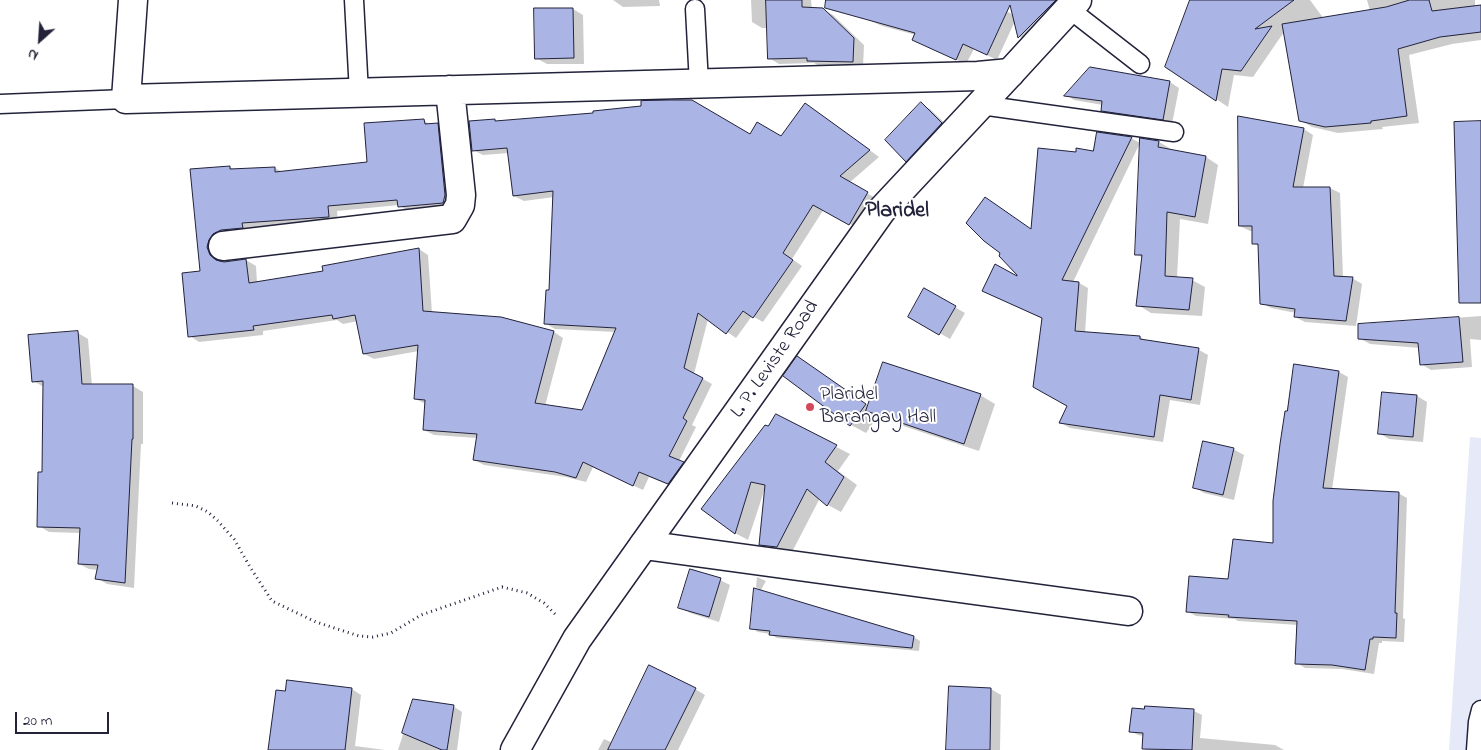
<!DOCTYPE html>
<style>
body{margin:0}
#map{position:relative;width:1481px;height:750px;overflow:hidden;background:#fff;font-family:"Indie Flower",sans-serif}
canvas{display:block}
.north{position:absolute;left:15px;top:15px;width:50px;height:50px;-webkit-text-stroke:4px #fff;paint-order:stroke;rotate:206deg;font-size:14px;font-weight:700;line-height:20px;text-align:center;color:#22223b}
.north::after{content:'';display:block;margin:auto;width:18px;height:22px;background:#22223b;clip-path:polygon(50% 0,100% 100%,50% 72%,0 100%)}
.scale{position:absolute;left:15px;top:712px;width:94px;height:22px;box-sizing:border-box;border:2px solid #22223b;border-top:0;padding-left:6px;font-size:15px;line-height:18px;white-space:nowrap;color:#22223b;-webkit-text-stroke:4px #fff;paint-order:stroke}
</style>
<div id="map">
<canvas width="1481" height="750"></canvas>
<div class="north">N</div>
<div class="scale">20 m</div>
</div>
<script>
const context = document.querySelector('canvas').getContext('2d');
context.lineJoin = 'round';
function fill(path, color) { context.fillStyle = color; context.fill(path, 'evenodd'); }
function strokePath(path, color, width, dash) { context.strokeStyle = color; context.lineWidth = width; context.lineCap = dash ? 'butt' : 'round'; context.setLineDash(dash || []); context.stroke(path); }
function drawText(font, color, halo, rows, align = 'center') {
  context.font = font + ' "Indie Flower",sans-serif'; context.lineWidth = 4; context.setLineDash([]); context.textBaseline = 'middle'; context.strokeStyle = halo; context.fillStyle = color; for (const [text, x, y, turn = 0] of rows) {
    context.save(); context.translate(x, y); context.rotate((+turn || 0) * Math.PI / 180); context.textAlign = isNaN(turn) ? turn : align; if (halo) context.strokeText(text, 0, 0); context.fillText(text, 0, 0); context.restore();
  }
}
const built = new Path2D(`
 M 1470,437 L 1481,438 L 1481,750 L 1449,750 Z`);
const shadow = new Path2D(`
 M 613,0 L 659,0 L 660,6 L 623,7 Z
 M 751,0 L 811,0 L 812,9 L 822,9 L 833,15 L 864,45 L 863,67 L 819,66 L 814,63 L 779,64 L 769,58 L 768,28 L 762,28 L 752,22 Z
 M 862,0 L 983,0 L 1014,15 L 1010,0 L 1049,0 L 1060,11 L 1029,43 L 1020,37 L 1015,21 L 997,60 L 974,49 L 966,64 L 924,45 L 916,35 L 882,26 L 869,20 Z
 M 1191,0 L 1310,0 L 1324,19 L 1370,11 L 1367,0 L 1475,0 L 1475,7 L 1481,6 L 1481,40 L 1452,44 L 1409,55 L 1419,123 L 1382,127 L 1383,129 L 1338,133 L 1312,127 L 1300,120 L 1284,32 L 1253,77 L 1234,75 L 1228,107 L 1167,66 Z
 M 573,9 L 583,15 L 584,64 L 547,64 L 536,58 Z
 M 1170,82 L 1179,88 L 1172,124 L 1111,116 L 1102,110 L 1103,105 L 1074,100 L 1066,95 Z
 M 921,104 L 930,109 L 950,128 L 915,165 L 907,161 Z
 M 815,110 L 879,157 L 849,183 L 877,199 L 859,229 L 824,209 L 792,259 L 802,266 L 763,322 L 752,316 L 736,338 L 708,319 L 694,374 L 712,384 L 692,425 L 696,427 L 679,461 L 693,468 L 678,489 L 649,477 L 643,490 L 593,467 L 586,482 L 566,477 L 484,465 L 474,460 L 477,438 L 434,435 L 424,430 L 426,404 L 415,399 L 419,351 L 374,359 L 364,354 L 358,321 L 343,324 L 337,320 L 263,331 L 263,335 L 199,342 L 190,336 L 201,272 L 192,171 L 230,167 L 234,170 L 275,168 L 282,172 L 368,163 L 424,121 L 432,125 L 438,125 L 447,130 L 453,208 L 409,212 L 399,205 L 337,211 L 338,222 L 251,228 L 252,233 L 217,254 L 220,262 L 224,263 L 246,260 L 256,266 L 257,283 L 325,272 L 419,249 L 428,255 L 432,313 L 501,318 L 554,332 L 563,338 L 545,406 L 582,411 L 615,332 L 555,329 L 545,323 L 550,292 L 554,197 L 524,201 L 514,196 L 509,153 L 483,155 L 473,150 L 494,120 L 498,122 L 781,138 Z
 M 1304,129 L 1313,135 L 1303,188 L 1330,188 L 1340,193 L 1343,278 L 1352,278 L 1362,284 L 1356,326 L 1305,322 L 1295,317 L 1296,313 L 1271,308 L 1261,303 L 1259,246 L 1253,243 L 1253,231 L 1250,231 L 1240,226 Z
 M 1131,138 L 1140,143 L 1073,282 L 1079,283 L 1088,288 L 1085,333 L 1140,337 L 1146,341 L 1199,350 L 1208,355 L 1200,405 L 1170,400 L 1163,442 L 1070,428 L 1061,423 L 1068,406 L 1043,319 L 983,291 L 1017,278 L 1032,230 L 1077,153 L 1094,152 Z
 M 1159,142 L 1171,149 L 1171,151 L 1206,157 L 1218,165 L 1208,224 L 1180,219 L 1177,278 L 1192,280 L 1205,287 L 1202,316 L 1151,313 L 1138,305 L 1143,258 L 1136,254 Z
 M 925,290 L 965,313 L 950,339 L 910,316 Z
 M 1481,316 L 1481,340 L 1470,339 L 1472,367 L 1431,370 L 1421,364 L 1420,348 L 1370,344 L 1359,338 L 1359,325 Z
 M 78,333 L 88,339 L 92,386 L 133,386 L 143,392 L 143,444 L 141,444 L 134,588 L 107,584 L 97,578 L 98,570 L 89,569 L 79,564 L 81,533 L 49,532 L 39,526 L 43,473 L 44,387 L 33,381 Z
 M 1295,365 L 1339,372 L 1348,377 L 1332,490 L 1398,493 L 1407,498 L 1403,618 L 1405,619 L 1404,642 L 1382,641 L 1382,643 L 1379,643 L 1374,674 L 1342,669 L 1305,668 L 1297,663 L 1298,625 L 1238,621 L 1235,619 L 1196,616 L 1187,611 L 1230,580 L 1274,545 L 1288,412 Z
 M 812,367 L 869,406 L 980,395 L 995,404 L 979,451 L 882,419 L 878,416 L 866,433 L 851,425 Z
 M 1417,396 L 1427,402 L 1423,442 L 1389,439 L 1379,433 Z
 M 776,416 L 850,454 L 838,471 L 857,485 L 841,512 L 828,505 L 820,498 L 791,554 L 774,552 L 760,544 L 766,488 L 765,488 L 748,540 L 735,533 L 766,427 L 768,428 Z
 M 1233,449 L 1244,455 L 1234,500 L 1204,493 L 1194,487 Z
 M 757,577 L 766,581 L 761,590 L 756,587 Z
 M 720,580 L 730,585 L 719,622 L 690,613 L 680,607 Z
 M 751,628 L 914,637 L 920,641 L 919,651 L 777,638 L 770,634 L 758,632 Z
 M 288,682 L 352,689 L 361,695 L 355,746 L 385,750 L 269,750 L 286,692 Z
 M 950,687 L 991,689 L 1001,695 L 1000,750 L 947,750 Z
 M 695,689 L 705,695 L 678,750 L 598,750 L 604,739 L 613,743 Z
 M 414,700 L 453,706 L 462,712 L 457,750 L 398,750 Z
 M 1194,711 L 1202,715 L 1200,738 L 1275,745 L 1284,750 L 1146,750 L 1143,748 L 1144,736 L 1138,735 L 1130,731 Z`);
const building = new Path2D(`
 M 766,0 L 802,0 L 802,7 L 823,8 L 854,38 L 853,62 L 807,61 L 807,58 L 768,59 Z
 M 826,0 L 1056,0 L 1018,38 L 1010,5 L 987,55 L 963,44 L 956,60 L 912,40 L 915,33 L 825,8 Z
 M 1190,0 L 1294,0 L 1255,29 L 1272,26 L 1241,71 L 1222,69 L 1216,101 L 1165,67 Z
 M 1410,0 L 1429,0 L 1432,11 L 1481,5 L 1481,32 L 1440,37 L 1398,49 L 1407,116 L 1371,121 L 1371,123 L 1325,127 L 1299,121 L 1282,24 L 1386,7 Z
 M 534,8 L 573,8 L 574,58 L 535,59 Z
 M 1090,67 L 1170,81 L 1163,120 L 1101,111 L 1102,101 L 1064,96 Z
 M 671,100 L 692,100 L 750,134 L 757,122 L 781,136 L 805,103 L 870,150 L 840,176 L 868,192 L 849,225 L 813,205 L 783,253 L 793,260 L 753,318 L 743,311 L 726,334 L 698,313 L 684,368 L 703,378 L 683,418 L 687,421 L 669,456 L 684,462 L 668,484 L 639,472 L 633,486 L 583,462 L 576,478 L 555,472 L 473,460 L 477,434 L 423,430 L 425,400 L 414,399 L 418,345 L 363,354 L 355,315 L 333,319 L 332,315 L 253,326 L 254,330 L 188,337 L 182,273 L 200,271 L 190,169 L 230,166 L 230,169 L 275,167 L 275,172 L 367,162 L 364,123 L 424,119 L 425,124 L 438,123 L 445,195 L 443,203 L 398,207 L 397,200 L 328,206 L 329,217 L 242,223 L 243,228 L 221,230 L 213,234 L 209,240 L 207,247 L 210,255 L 216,260 L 224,262 L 246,259 L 249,283 L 323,271 L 322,266 L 419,248 L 423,311 L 501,317 L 554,331 L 535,403 L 582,410 L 616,328 L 544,324 L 546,290 L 549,290 L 553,191 L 513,196 L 507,148 L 472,151 L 469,121 L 495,119 L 495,121 L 593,113 L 593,111 L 641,106 L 641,101 Z
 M 921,102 L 942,123 L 906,162 L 885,140 Z
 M 1238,116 L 1304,128 L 1293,187 L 1330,187 L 1334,276 L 1353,277 L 1346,321 L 1294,317 L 1295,309 L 1260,304 L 1258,244 L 1252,244 L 1252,226 L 1239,226 Z
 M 1481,121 L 1481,303 L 1459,303 L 1454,122 Z
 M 1097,132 L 1132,137 L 1062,280 L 1079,282 L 1075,331 L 1140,336 L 1140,339 L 1199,348 L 1191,400 L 1160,395 L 1154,437 L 1059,423 L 1067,406 L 1033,387 L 1042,318 L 982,291 L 995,264 L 1017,276 L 1017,275 L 999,256 L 1000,253 L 984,241 L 966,223 L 985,197 L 1031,229 L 1038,148 L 1076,152 L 1076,148 L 1093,151 Z
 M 1140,138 L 1159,141 L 1158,147 L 1206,156 L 1195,217 L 1167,212 L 1165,276 L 1193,278 L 1189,310 L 1136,306 L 1142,255 L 1135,255 Z
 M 924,288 L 956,306 L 939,335 L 908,317 Z
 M 1459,317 L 1463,362 L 1420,365 L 1418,343 L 1358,339 L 1358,324 Z
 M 78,331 L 82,384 L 133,384 L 133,439 L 132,439 L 125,583 L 95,579 L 98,565 L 78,564 L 80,528 L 37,527 L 38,472 L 42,472 L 43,381 L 32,382 L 28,335 Z
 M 797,356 L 866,404 L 850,426 L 783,376 Z
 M 883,362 L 981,394 L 964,444 L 866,411 Z
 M 1294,364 L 1339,371 L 1323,488 L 1399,492 L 1395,613 L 1397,613 L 1396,638 L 1373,637 L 1373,639 L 1370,639 L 1365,670 L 1332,665 L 1295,664 L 1297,621 L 1228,617 L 1229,615 L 1186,612 L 1189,576 L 1228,579 L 1233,539 L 1273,543 L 1273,501 L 1280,444 L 1285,411 L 1287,411 Z
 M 1382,392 L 1417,395 L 1413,437 L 1378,434 Z
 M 776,414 L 837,445 L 825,462 L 844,477 L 827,506 L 807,489 L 777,547 L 759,545 L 765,485 L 751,482 L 735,534 L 701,509 L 765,425 L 768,426 Z
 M 1203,441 L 1234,448 L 1223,495 L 1193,488 Z
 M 690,569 L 721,578 L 709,617 L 678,608 Z
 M 754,588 L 914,636 L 912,648 L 769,635 L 770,631 L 750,629 Z
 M 649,665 L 696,688 L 665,750 L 608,750 Z
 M 287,680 L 352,688 L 345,750 L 268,750 L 276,690 L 285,691 Z
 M 949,686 L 991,688 L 990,750 L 946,750 Z
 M 413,699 L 454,705 L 447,750 L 442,750 L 402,733 Z
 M 1145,706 L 1194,709 L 1192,750 L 1142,749 L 1143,733 L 1129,732 L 1132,708 L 1144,709 Z`);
const path = new Path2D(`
 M 172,503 L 196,506 L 208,512 L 218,521 L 234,539 L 250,567 L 272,601 L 316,622 L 359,636 L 373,637 L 391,633 L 421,615 L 502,587 L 527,593 L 544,603 L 557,616`);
const lane = new Path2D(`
 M 354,0 L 359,93
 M 1068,8 L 1140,64
 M 695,9 L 699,84
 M 0,104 L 126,99
 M 981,105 L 1174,132
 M 1476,750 L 1478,722 L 1481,710`);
const street = new Path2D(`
 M 133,0 L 126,99 L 978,76 L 1010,73
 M 223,246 L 452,219 L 460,205 L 461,195 L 450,90
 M 644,545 L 1128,611`);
const secondary = new Path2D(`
 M 515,750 L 577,639 L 881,211 L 1010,73 L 1077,0`);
const markers = [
 [810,407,5,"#d1495b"]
];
const streetNames = [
 ["L. P. Leviste Road",776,360,-55]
];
const poiNames = [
 ["Plaridel",820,396],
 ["Barangay Hall",820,419]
];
const quarterNames = [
 ["Plaridel",897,212]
];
fill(built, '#e6e9f7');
fill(shadow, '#0003');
fill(building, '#aab5e5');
strokePath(building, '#22223b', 1);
strokePath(lane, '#22223b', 21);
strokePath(street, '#22223b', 31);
strokePath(secondary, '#22223b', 31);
strokePath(path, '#22223b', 3, [1, 4]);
strokePath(lane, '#fff', 18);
strokePath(street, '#fff', 28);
strokePath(secondary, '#fff', 28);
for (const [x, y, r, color] of markers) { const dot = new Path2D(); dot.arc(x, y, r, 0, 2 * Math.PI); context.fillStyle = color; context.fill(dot); strokePath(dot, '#fff', 2); }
drawText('20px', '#22223b', '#fff', streetNames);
drawText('20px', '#22223b', '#fff', poiNames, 'left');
drawText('bold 22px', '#22223b', '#fff', quarterNames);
</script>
